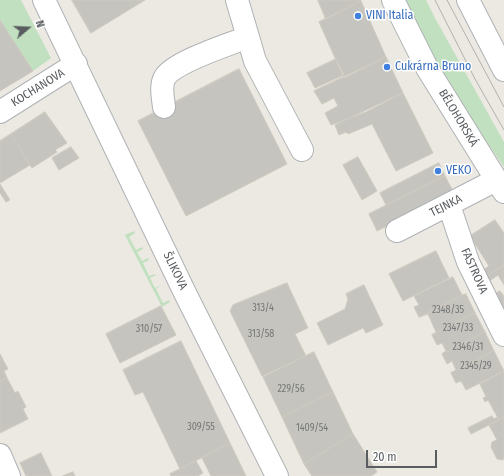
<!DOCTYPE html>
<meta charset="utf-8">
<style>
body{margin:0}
#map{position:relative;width:504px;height:476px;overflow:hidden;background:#ebe9e1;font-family:"Fira Sans Condensed",sans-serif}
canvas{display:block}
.north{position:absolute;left:8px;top:8px;width:40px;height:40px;-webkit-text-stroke:3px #fff;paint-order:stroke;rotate:71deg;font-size:11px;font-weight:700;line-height:16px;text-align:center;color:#5a5d60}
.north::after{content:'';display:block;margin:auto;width:14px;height:18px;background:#5a5d60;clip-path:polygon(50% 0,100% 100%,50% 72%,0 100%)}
.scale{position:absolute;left:366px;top:450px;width:71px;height:18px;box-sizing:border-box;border:2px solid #5a5d60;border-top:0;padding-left:5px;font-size:12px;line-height:14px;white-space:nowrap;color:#5a5d60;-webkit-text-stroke:3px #fff;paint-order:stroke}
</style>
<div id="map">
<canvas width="504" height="476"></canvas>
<div class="north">N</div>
<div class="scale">20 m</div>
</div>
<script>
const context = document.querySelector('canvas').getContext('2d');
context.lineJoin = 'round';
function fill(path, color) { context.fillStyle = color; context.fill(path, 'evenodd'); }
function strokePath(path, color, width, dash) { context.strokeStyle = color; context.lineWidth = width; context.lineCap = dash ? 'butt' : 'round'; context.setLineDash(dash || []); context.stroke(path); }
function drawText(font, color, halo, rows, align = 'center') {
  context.font = font + ' "Fira Sans Condensed",sans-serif'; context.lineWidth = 3; context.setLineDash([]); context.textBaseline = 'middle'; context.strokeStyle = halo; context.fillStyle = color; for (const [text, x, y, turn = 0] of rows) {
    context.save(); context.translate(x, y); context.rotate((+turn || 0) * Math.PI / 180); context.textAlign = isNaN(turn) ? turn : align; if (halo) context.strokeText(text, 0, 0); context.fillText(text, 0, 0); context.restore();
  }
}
const green = new Path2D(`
 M 0,0 L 21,0 L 51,58 L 33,71 L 0,20 Z
 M 403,0 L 426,0 L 435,18 L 504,142 L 504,167 L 442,76 Z
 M 134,231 L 135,233 L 129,237 L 136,250 L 142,247 L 143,249 L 137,252 L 142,261 L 148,258 L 149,260 L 143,263 L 149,276 L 155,274 L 156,275 L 150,278 L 155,288 L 161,285 L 156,289 L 163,303 L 169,300 L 170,302 L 162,307 L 125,235 Z`);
const building = new Path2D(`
 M 72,0 L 145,0 L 91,33 Z
 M 318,0 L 360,0 L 361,1 L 326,19 Z
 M 361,1 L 386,57 L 344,78 L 319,22 Z
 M 0,20 L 33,71 L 0,91 Z
 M 386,57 L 403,93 L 366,112 L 331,125 L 325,113 L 338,106 L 334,98 L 322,104 L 314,91 Z
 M 336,59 L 344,75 L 315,88 L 307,73 Z
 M 239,69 L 287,164 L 186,216 L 138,121 Z
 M 403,93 L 433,153 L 396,171 L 372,124 L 348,134 L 346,132 L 339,135 L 335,125 Z
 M 45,112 L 67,143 L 55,150 L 57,152 L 32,168 L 11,134 Z
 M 11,134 L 30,165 L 0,183 L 0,141 Z
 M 71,147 L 79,158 L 59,170 L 52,158 Z
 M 358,157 L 377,191 L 362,200 L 343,165 Z
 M 439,163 L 445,176 L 386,205 L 380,193 Z
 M 445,176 L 454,193 L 377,231 L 369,214 Z
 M 0,184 L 10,200 L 6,202 L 0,193 Z
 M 495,220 L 504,233 L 504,265 L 486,277 L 483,270 L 489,266 L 470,236 Z
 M 436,251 L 449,278 L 403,301 L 389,274 Z
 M 504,265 L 504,285 L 498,275 L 488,282 L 486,277 Z
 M 453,277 L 462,295 L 466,294 L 419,317 L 414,307 L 419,305 L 414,296 Z
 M 287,283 L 308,328 L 295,334 L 306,356 L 262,376 L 230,311 L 233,305 Z
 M 364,285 L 383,325 L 366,333 L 363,328 L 328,345 L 317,323 L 345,309 L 348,299 L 346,294 Z
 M 500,291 L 504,296 L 504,312 L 495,294 Z
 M 466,294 L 475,313 L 432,335 L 436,332 L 428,314 L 419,317 Z
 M 161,306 L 176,335 L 120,363 L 106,334 Z
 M 475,313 L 485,332 L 442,354 L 446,351 L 442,343 L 437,345 L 432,335 Z
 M 485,332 L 494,351 L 451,373 L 456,370 L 452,361 L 447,364 L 442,354 Z
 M 181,341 L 230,443 L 180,469 L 143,392 L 135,395 L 123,370 Z
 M 494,351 L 504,371 L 466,390 L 461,381 L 456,383 L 451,373 Z
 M 314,352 L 333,392 L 282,417 L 263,377 Z
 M 0,354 L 8,369 L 4,371 L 7,378 L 0,381 Z
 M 504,371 L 504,417 L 499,420 L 488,400 L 485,402 L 483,398 L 486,397 L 480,384 Z
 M 7,378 L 15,393 L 18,391 L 26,407 L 23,409 L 28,419 L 0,433 L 0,381 Z
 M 333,392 L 353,434 L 304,464 L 282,417 Z
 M 492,416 L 494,419 L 497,417 L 499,420 L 471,434 L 468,428 Z
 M 504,417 L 504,459 L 502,460 L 497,459 L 491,447 L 492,442 L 497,440 L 489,425 Z
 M 353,434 L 377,472 L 371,476 L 312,476 L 304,464 Z
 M 230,443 L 246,476 L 211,476 L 202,458 Z
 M 41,453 L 52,476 L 26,476 L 20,463 Z
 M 196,461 L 203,473 L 198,476 L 171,476 L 170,474 Z
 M 73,472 L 75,476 L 63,476 Z`);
const minor = new Path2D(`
 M 44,0 L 185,293 L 277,476
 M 237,0 L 248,37
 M 393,0 L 427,68 L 504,192
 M 468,0 L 504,70
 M 164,107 C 163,98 160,85 165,77 C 176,61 228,45 248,37 L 255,61 L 302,150
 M 0,112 L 76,64
 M 449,205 L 468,262 L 504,335
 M 397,231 L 496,180
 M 0,455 L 9,476`);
const tram = new Path2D(`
 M 435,0 L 475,79 L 504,130
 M 447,0 L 504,107`);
const markers = [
 [358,16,4,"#3f7fe0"],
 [387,67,4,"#3f7fe0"],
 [438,171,4,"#3f7fe0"]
];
const numberNames = [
 ["313/4",263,308],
 ["2348/35",448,310],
 ["2347/33",458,328],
 ["310/57",149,329],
 ["313/58",261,334],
 ["2346/31",468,347],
 ["2345/29",476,366],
 ["229/56",291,389],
 ["309/55",201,427],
 ["1409/54",312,428]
];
const shopNames = [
 ["VINI Italia",366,16],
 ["Cukrárna Bruno",395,67],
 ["VEKO",446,171]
];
const streetNames = [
 ["KOCHANOVA",38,88,-32],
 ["BĚLOHORSKÁ",458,118,59],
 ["TEJNKA",446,206,-27],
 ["ŠLIKOVA",175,271,64],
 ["FASTROVA",474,271,66]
];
fill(green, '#c0e0c0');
fill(building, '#c6c4be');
strokePath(building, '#cfcac0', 1);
strokePath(minor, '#afb2b5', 24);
strokePath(minor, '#fff', 22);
strokePath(tram, '#b0b1b1', 1);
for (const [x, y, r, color] of markers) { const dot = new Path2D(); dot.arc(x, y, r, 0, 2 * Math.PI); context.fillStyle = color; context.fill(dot); strokePath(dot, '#fff', 1.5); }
drawText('10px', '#757778', null, numberNames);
drawText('12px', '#366cbe', '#fff', shopNames, 'left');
drawText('12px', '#5a5d60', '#fff', streetNames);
</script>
